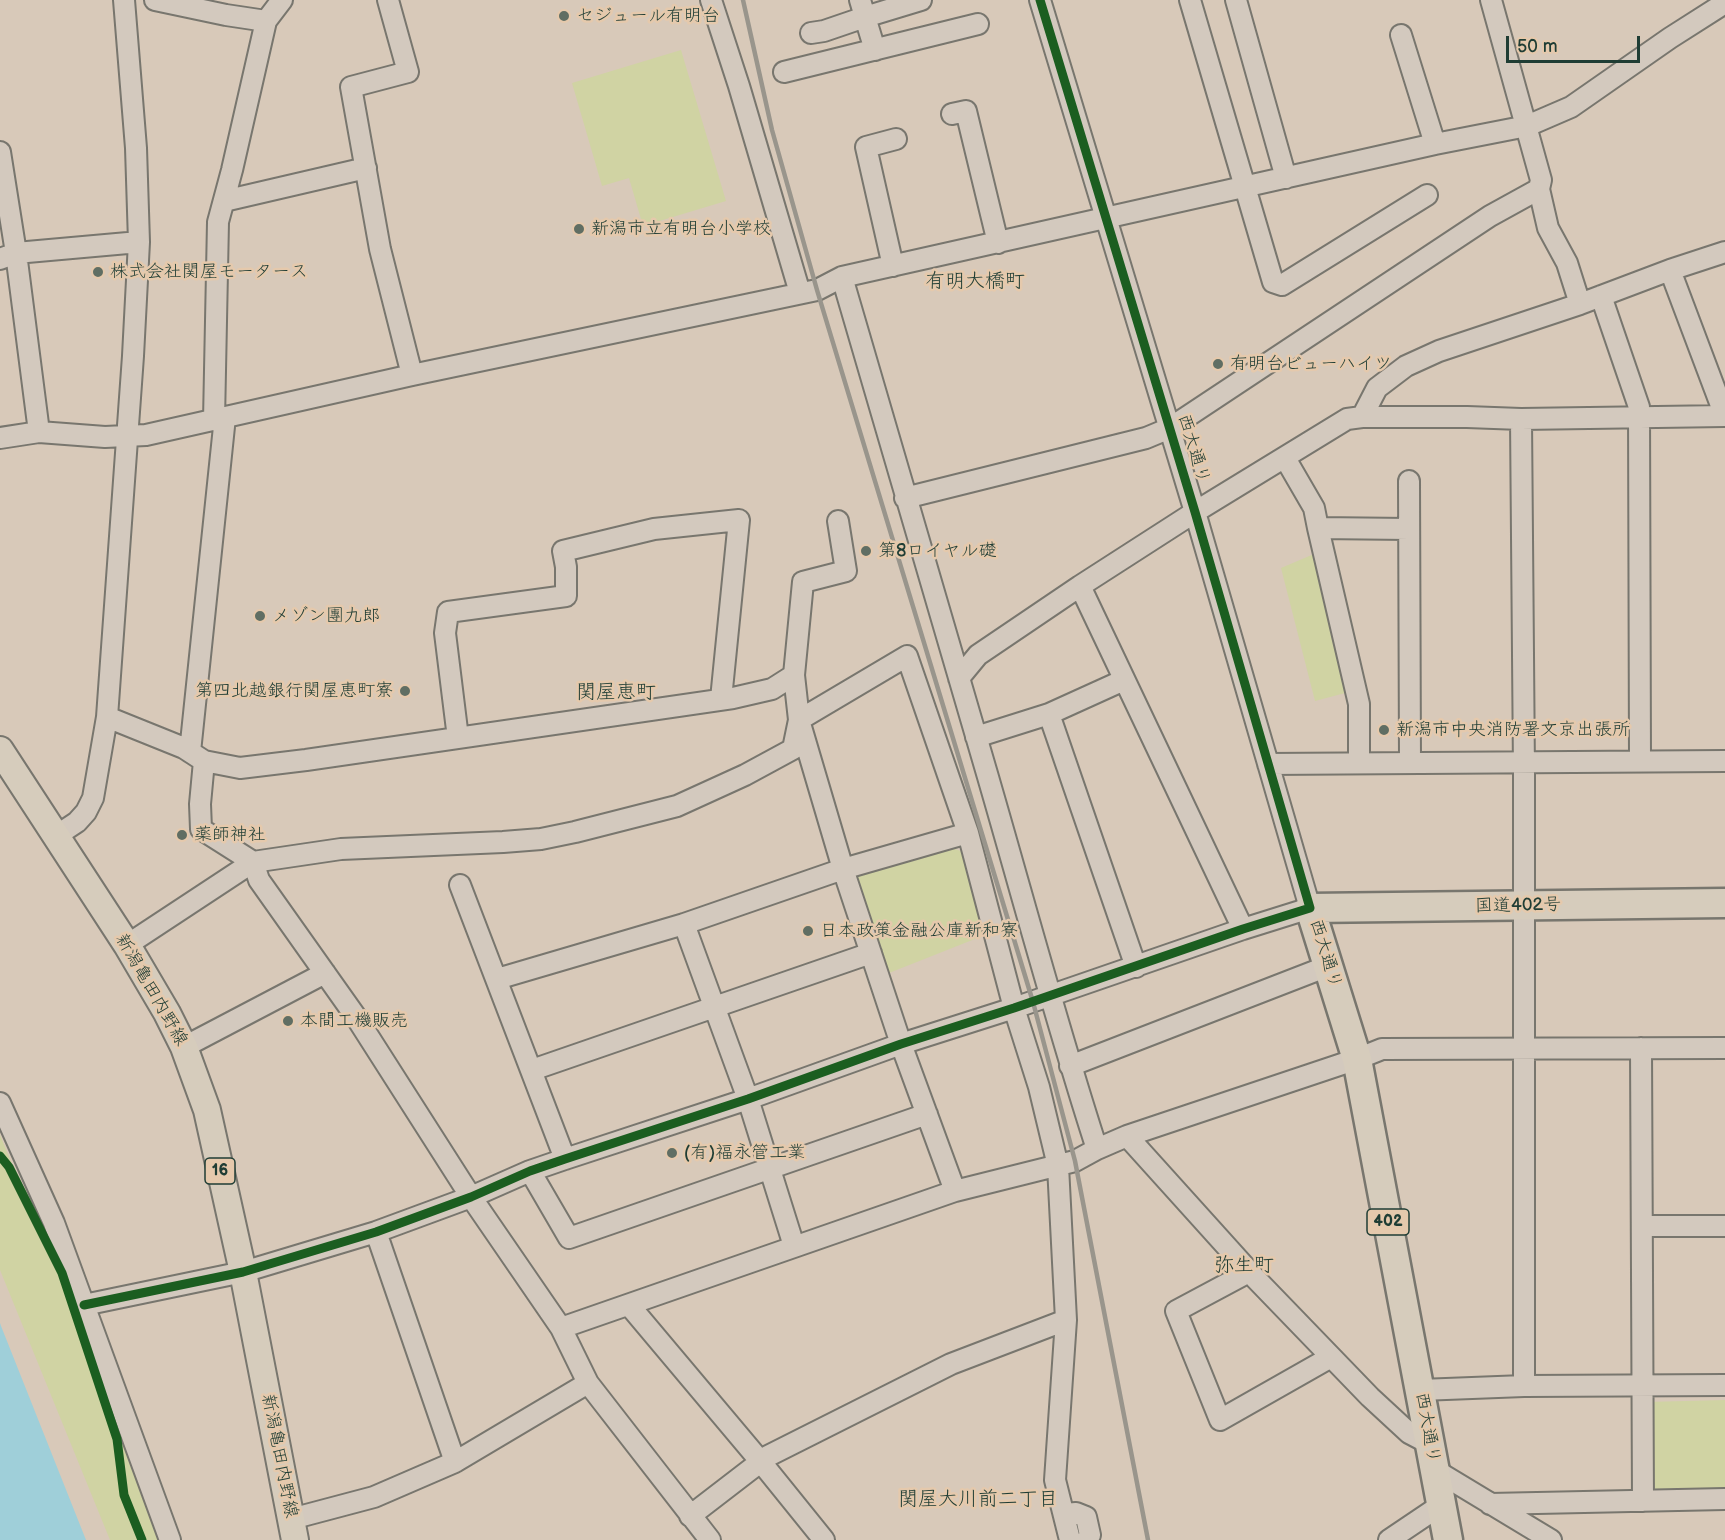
<!DOCTYPE html>
<meta charset="utf-8">
<style>
body{margin:0}
#map{position:relative;width:1725px;height:1540px;overflow:hidden;background:#d8c9b9;font-family:"Balsamiq Sans",sans-serif}
canvas{display:block}
.scale{position:absolute;left:1506px;top:36px;width:134px;height:27px;box-sizing:border-box;border:3px solid #1f3d34;border-top:0;padding-left:8px;font-size:18px;line-height:21px;white-space:nowrap;color:#1f3d34;-webkit-text-stroke:4px #e5c9ac;paint-order:stroke}
</style>
<div id="map">
<canvas width="1725" height="1540"></canvas>
<div class="scale">50 m</div>
</div>
<script>
const context = document.querySelector('canvas').getContext('2d');
context.lineJoin = 'round';
function fill(path, color) { context.fillStyle = color; context.fill(path, 'evenodd'); }
function strokePath(path, color, width, dash) { context.strokeStyle = color; context.lineWidth = width; context.lineCap = dash ? 'butt' : 'round'; context.setLineDash(dash || []); context.stroke(path); }
function drawText(font, color, halo, rows, align = 'center') {
  context.font = font + ' "Balsamiq Sans","Klee One",sans-serif'; context.lineWidth = 5; context.setLineDash([]); context.textBaseline = 'middle'; context.strokeStyle = halo; context.fillStyle = color; for (const [text, x, y, turn = 0] of rows) {
    context.save(); context.translate(x, y); context.rotate((+turn || 0) * Math.PI / 180); context.textAlign = isNaN(turn) ? turn : align; if (halo) context.strokeText(text, 0, 0); context.fillText(text, 0, 0); context.restore();
  }
}
const green = new Path2D(`
 M 681,50 L 726,201 L 643,226 L 629,178 L 602,186 L 572,83 Z
 M 1314,554 L 1349,692 L 1315,701 L 1281,568 Z
 M 949,847 L 964,852 L 985,935 L 884,975 L 854,879 L 857,874 Z
 M 0,1135 L 59,1277 L 162,1540 L 110,1540 L 0,1270 Z
 M 1725,1400 L 1725,1493 L 1648,1495 L 1646,1402 Z`);
const water = new Path2D(`
 M 0,1323 L 1,1326 L 86,1540 L 0,1540 Z`);
const minor = new Path2D(`
 M 155,0 L 226,15 L 266,21
 M 388,0 L 408,72 L 351,87 L 380,249 L 412,375
 M 711,0 L 739,86 L 800,293
 M 860,0 L 865,17 L 921,0
 M 1190,0 L 1273,282 L 1282,285 L 1427,195
 M 1236,0 L 1286,178
 M 1491,0 L 1541,180 L 1539,189 L 1548,228 L 1567,263 L 1580,304
 M 811,33 L 824,31 L 865,17 L 875,50
 M 1401,35 L 1435,144
 M 784,72 L 978,24
 M 952,114 L 966,111 L 998,243
 M 0,152 L 16,253 L 39,432
 M 224,201 L 366,168
 M 0,259 L 16,253 L 139,242
 M 893,266 L 866,147 L 896,139
 M 1670,270 L 1725,416
 M 842,277 C 890,444 940,610 988,777 C 1024,901 1057,1026 1097,1149
 M 1601,296 L 1639,407 L 1640,761
 M 1362,417 L 1377,388 L 1406,366 L 1439,351 L 1580,304 L 1670,270 L 1725,252
 M 1521,419 L 1524,772 L 1524,1386
 M 214,420 L 218,222 L 232,170 L 266,21 L 282,0
 M 0,438 L 39,432 L 105,437 L 146,435 L 412,375 L 817,290 L 842,277 L 1435,144 L 1527,126 L 1571,107 L 1670,38 L 1725,3
 M 1285,458 L 1314,508 L 1318,528 L 1359,704 L 1359,763
 M 1409,481 L 1410,762
 M 905,498 L 1146,438 L 1170,428 L 1490,216 L 1539,189
 M 1318,528 L 1409,529
 M 1080,586 L 1243,929
 M 794,675 L 803,582 L 846,571 L 838,521
 M 959,678 L 978,655 L 1080,586 L 1195,512 L 1347,419 L 1362,417 L 1467,417 L 1521,419 L 1725,416
 M 1049,714 L 1136,967
 M 107,717 L 184,748 L 204,761 L 240,768 L 306,760 L 733,698 L 772,689 L 794,675 L 799,720 L 843,869 L 901,1044 L 955,1191
 M 976,737 L 1049,714 L 1124,680
 M 458,738 L 445,633 L 448,612 L 566,596 L 566,567 L 563,551 L 654,529 L 739,520 L 721,699
 M 190,752 L 225,417
 M 204,761 L 200,804 L 201,829 L 253,862 L 259,880 L 356,1017 L 471,1197 L 561,1328 L 588,1383 L 710,1540
 M 1268,764 L 1725,761
 M 56,836 L 77,822 L 86,812 L 93,798 L 107,717 L 133,356 L 139,242 L 136,148 L 124,0
 M 460,885 L 565,1159
 M 684,924 L 748,1099 L 794,1246
 M 127,945 L 253,862 L 341,849 L 503,842 L 541,839 L 575,832 L 677,806 L 745,775 L 793,749 L 799,720 L 907,656 L 968,833 L 1014,1008 L 1039,1087 L 1058,1166 L 1066,1320 L 1055,1480 L 1070,1540
 M 497,979 L 684,924 L 843,869 L 968,833
 M 184,1047 L 325,973
 M 1641,1048 L 1643,1501
 M 1070,1066 L 1328,966
 M 532,1070 L 871,953
 M 0,1103 L 54,1223 L 170,1540
 M 1127,1136 L 1256,1279 L 1370,1397 L 1409,1433 L 1430,1444
 M 530,1171 L 569,1238 L 927,1114
 M 1642,1226 L 1725,1226
 M 376,1232 L 455,1462
 M 1249,1272 L 1176,1311 L 1220,1420 L 1331,1357
 M 84,1305 L 243,1272 L 376,1232 L 471,1197 L 530,1171 L 565,1159 L 748,1099 L 901,1044 L 1014,1008 L 1243,929 L 1310,908 L 1195,512 L 1040,0
 M 629,1305 L 761,1462 L 824,1540
 M 561,1328 L 955,1191 L 1075,1161 L 1097,1149 L 1127,1136 L 1357,1059 L 1382,1049 L 1725,1048
 M 1420,1390 L 1524,1386 L 1725,1385
 M 1435,1470 L 1551,1540
 M 1490,1504 L 1725,1499
 M 1064,1514 L 1076,1513 L 1086,1517 L 1090,1535 L 1087,1540
 M 690,1516 L 768,1456 L 951,1364 L 1066,1320
 M 291,1519 L 374,1497 L 455,1462 L 588,1383
 M 1389,1540 L 1441,1505`);
const major = new Path2D(`
 M 0,750 L 127,945 L 167,1013 L 184,1047 L 207,1110 L 243,1272 L 295,1540`);
const highway = new Path2D(`
 M 1448,1540 L 1357,1059 L 1310,908 L 1725,903`);
const rail = new Path2D(`
 M 743,0 L 772,130 L 817,290 L 1033,1002 L 1075,1161 L 1148,1540`);
const cycleway = new Path2D(`
 M 0,1156 L 9,1167 L 62,1273 L 117,1439 L 124,1495 L 142,1540
 M 84,1305 L 243,1272 L 376,1232 L 471,1197 L 530,1171 L 565,1159 L 748,1099 L 901,1044 L 1014,1008 L 1243,929 L 1310,908 L 1195,512 L 1040,0`);
const markers = [
 [564,16,6,"#606e63"],
 [579,229,6,"#606e63"],
 [98,272,6,"#606e63"],
 [1218,364,6,"#606e63"],
 [866,551,6,"#606e63"],
 [260,616,6,"#606e63"],
 [405,691,6,"#606e63"],
 [1384,730,6,"#606e63"],
 [182,835,6,"#606e63"],
 [808,931,6,"#606e63"],
 [288,1021,6,"#606e63"],
 [672,1153,6,"#606e63"]
];
const shields = [
 [220,1171,30],
 [1388,1222,42]
];
const shieldNames = [
 ["16",220,1171],
 ["402",1388,1222]
];
const poiNames = [
 ["セジュール有明台",576,16],
 ["新潟市立有明台小学校",591,229],
 ["株式会社関屋モータース",110,272],
 ["有明台ビューハイツ",1230,364],
 ["第8ロイヤル礎",878,551],
 ["メゾン團九郎",272,616],
 ["第四北越銀行関屋恵町寮",393,691,"right"],
 ["新潟市中央消防署文京出張所",1396,730],
 ["薬師神社",194,835],
 ["日本政策金融公庫新和寮",820,931],
 ["本間工機販売",300,1021],
 ["(有)福永管工業",684,1153]
];
const streetNames = [
 ["西大通り",1193,449,73],
 ["国道402号",1518,906,-1],
 ["西大通り",1325,954,73],
 ["新潟亀田内野線",151,990,60],
 ["西大通り",1427,1428,80],
 ["新潟亀田内野線",279,1456,79]
];
const neighbourhoodNames = [
 ["有明大橋町",975,282],
 ["関屋恵町",616,693],
 ["弥生町",1244,1266],
 ["関屋大川前二丁目",978,1500]
];
fill(green, '#d0d3a3');
fill(water, '#9fcfd9');
strokePath(minor, '#78766e', 24);
strokePath(major, '#78766e', 30);
strokePath(highway, '#78766e', 33);
strokePath(minor, '#d3c9be', 20);
strokePath(major, '#d6ccbc', 26);
strokePath(highway, '#d6ccbc', 28);
strokePath(rail, '#99958c', 4.5);
strokePath(cycleway, '#1b5e20', 9);
for (const [x, y, r, color] of markers) { const dot = new Path2D(); dot.arc(x, y, r, 0, 2 * Math.PI); context.fillStyle = color; context.fill(dot); strokePath(dot, '#e5c9ac', 2); }
for (const [x, y, w] of shields) { const box = new Path2D(); box.roundRect(x - w / 2, y - 13, w, 26, 4.5); context.fillStyle = '#e5c9ac'; context.fill(box); strokePath(box, '#1f3d34', 1.5); }
drawText('bold 16px', '#1f3d34', null, shieldNames);
drawText('18px', '#1f3d34', '#e5c9ac', poiNames, 'left');
drawText('18px', '#1f3d34', '#e5c9ac', streetNames);
drawText('20px', '#1f3d34', '#e5c9ac', neighbourhoodNames);
</script>
